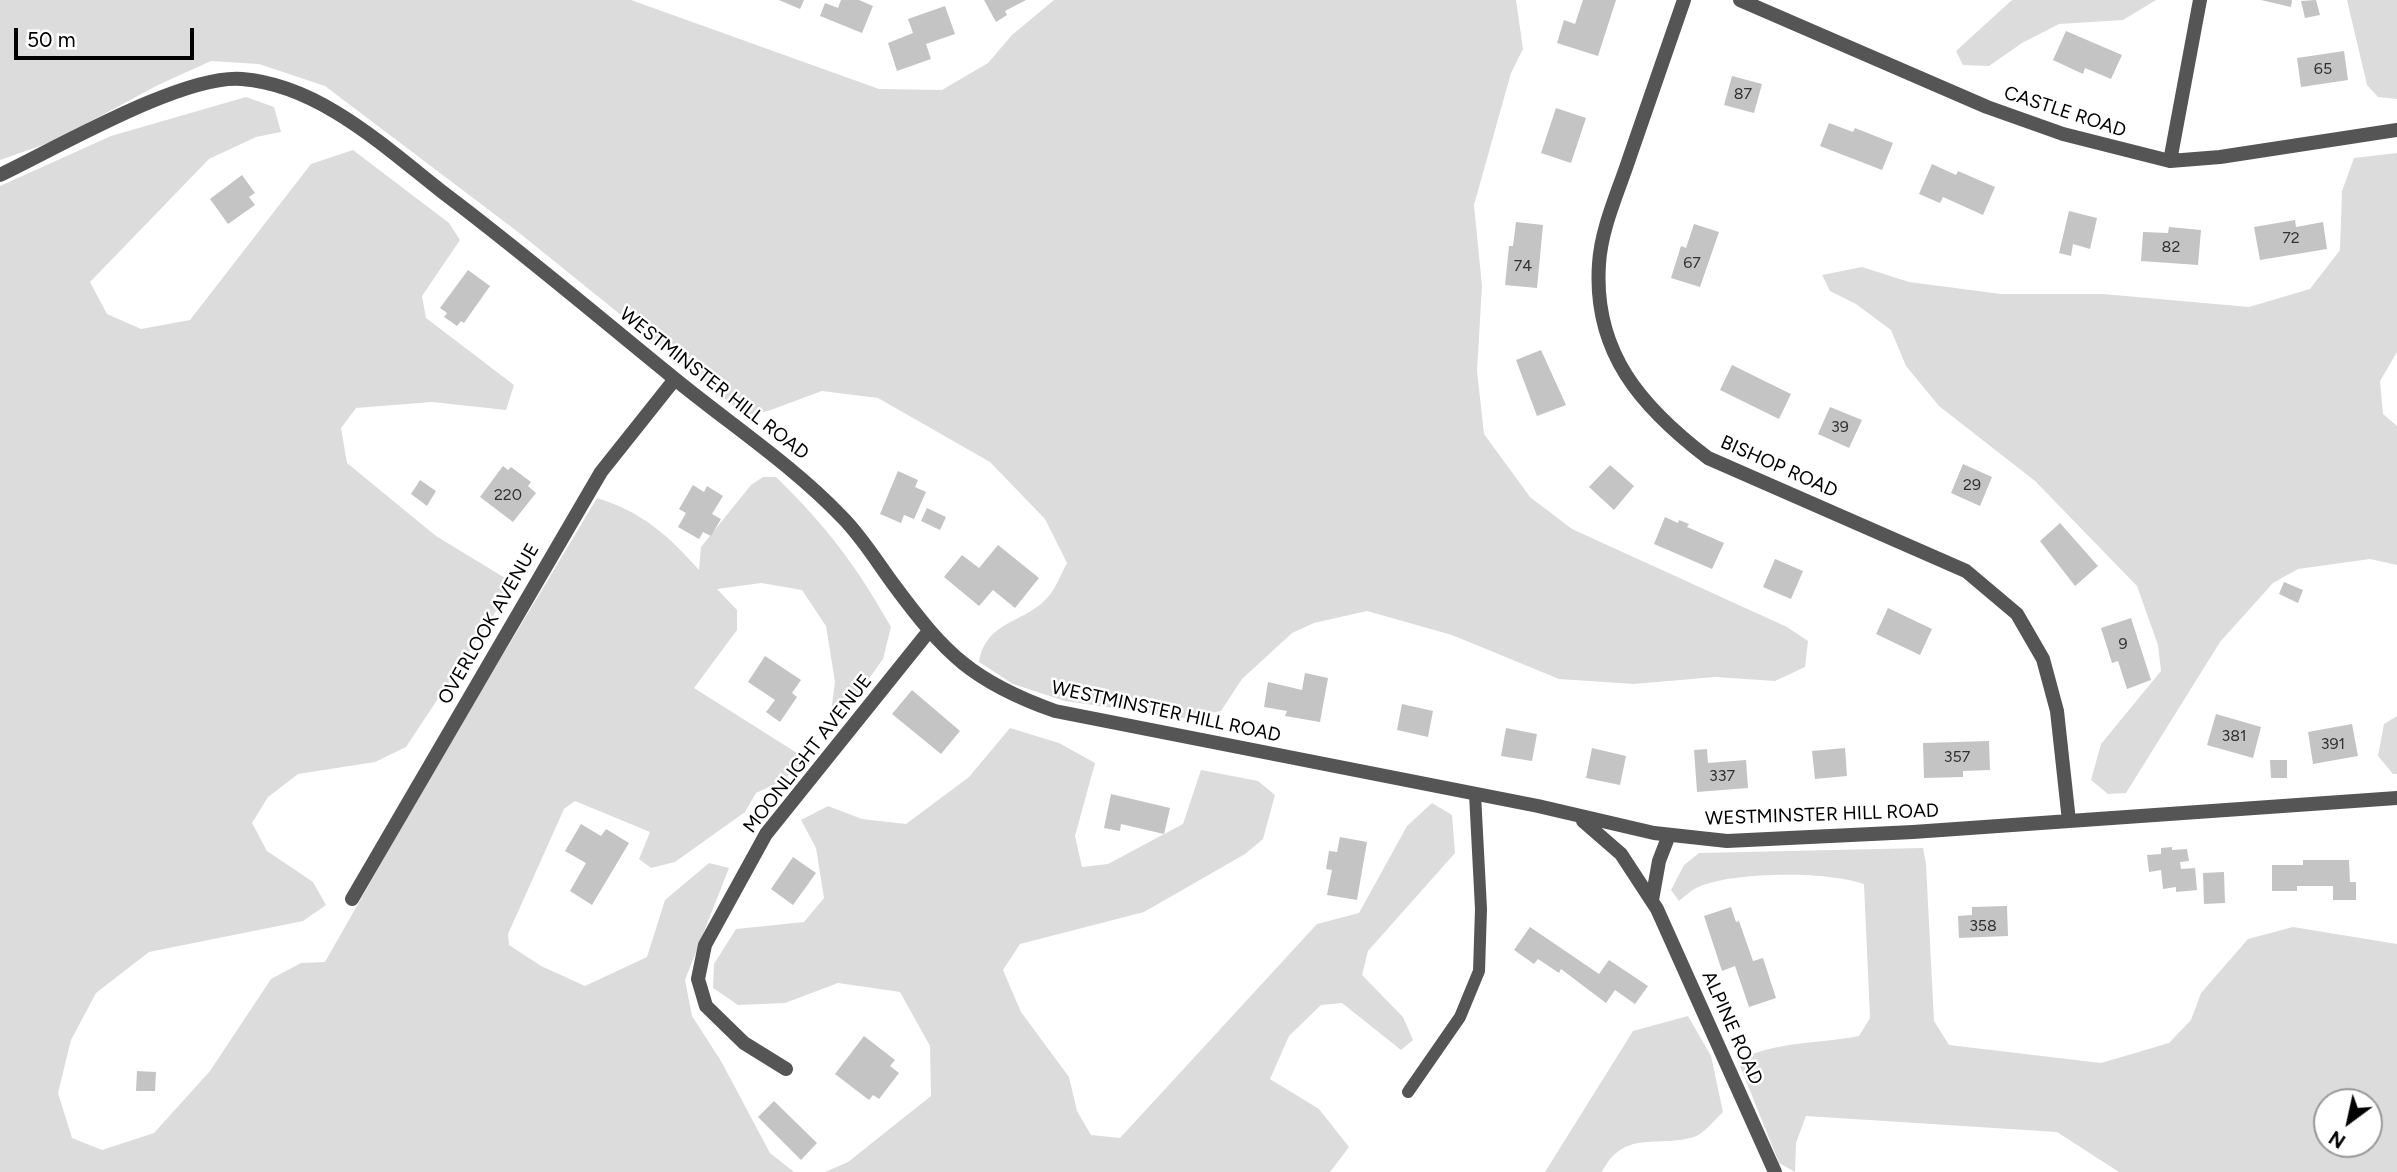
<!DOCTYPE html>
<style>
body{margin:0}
#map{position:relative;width:2397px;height:1172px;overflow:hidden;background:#fff;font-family:Figtree,sans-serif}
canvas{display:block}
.north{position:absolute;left:2313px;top:1088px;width:70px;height:70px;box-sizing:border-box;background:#fff;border:2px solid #999;border-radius:50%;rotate:213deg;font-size:19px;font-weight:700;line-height:28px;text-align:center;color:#000}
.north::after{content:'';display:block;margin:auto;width:24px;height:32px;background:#000;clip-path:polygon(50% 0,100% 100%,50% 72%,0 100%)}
.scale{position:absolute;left:14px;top:28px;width:180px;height:32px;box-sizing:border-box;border:4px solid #000;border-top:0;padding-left:9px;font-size:21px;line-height:24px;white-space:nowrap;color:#000;-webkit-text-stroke:5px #fff;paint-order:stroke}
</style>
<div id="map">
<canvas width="2397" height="1172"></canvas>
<div class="north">N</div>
<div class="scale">50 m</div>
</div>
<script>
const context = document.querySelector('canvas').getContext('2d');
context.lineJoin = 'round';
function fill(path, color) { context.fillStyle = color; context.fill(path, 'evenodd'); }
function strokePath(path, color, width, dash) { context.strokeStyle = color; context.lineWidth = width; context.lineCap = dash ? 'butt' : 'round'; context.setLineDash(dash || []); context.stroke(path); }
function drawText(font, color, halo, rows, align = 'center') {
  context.font = font + ' Figtree,sans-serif'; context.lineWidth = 5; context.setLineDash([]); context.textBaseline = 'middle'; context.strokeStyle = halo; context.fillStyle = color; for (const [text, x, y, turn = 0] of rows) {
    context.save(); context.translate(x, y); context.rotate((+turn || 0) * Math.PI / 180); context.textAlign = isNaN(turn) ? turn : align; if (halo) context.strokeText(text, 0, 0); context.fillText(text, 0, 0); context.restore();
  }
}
const green = new Path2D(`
 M 0,0 L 631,0 L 879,89 L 942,90 L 988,63 L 1012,35 L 1054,0 L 1516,0 L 1523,49 L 1511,73 L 1474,205 L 1482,286 L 1477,371 L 1484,434 L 1530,497 L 1572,529 L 1787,627 L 1808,641 L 1805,667 L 1775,681 L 1715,677 L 1634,684 L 1559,679 L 1452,635 L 1367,611 L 1314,623 L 1292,633 L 1242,679 L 1221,711 L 1183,718 L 1065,701 L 1013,684 L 979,662 C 986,620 1026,623 1048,597 C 1056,588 1061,574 1067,563 L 1045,519 L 990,462 L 878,398 L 822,391 L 768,411 L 745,415 L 518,232 L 325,86 L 259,64 L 211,61 L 158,85 L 54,141 L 0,160 Z
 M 2012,0 L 2156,0 L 2123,20 L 2059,24 L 2022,43 L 1989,66 L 1963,65 L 1956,51 Z
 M 2347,0 L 2397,0 L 2397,99 L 2378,97 L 2367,85 Z
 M 246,97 L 274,107 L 281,132 L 256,137 L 209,159 L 90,282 L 107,314 L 141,329 L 190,320 L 311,164 L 353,150 L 449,223 L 460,240 L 422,296 L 426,318 L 514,385 L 506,410 L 432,402 L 356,408 L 341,428 L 347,463 L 436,536 L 505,578 L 504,599 L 406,747 L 375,762 L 298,774 L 268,797 L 252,823 L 267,851 L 313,882 L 326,905 L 303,921 L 149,952 L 96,993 L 71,1040 L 58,1093 L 72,1138 L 102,1150 L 154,1133 L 210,1071 L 271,979 L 301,963 L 325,962 L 441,758 L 597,498 C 642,512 668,535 699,570 L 701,547 L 751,485 L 763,477 L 776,477 C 827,527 856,565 891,627 L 883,659 L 843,715 L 831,712 L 835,682 L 826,626 L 802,590 L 761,583 L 717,589 L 737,610 L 737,630 L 694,688 L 797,753 L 800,763 L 784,780 L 756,793 L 745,812 L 675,862 L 651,868 L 639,859 L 650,832 L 575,801 L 564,809 L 508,934 L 509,945 L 541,966 L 585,986 L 647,957 L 665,900 L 709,863 L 729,868 L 685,980 L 692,1016 L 721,1061 L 770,1153 L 794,1172 L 0,1172 L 0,186 L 111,136 Z
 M 2397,153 L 2397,352 L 2380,381 L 2383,414 L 2397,426 L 2397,565 L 2370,559 L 2298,569 L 2273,583 L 2220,642 L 2126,793 L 2108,794 L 2091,780 L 2101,744 L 2161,671 L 2158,645 L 2137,586 L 2035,481 L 1939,406 L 1906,366 L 1891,330 L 1856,304 L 1830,291 L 1822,275 L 1862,267 L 1909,282 L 2001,294 L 2103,294 L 2249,307 L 2310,289 L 2340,250 L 2342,191 L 2354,158 Z
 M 2397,716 L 2397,774 L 2393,774 L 2378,756 L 2384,724 Z
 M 1010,728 L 1059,743 L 1095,763 L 1075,836 L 1082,867 L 1108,864 L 1183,824 L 1201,770 L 1258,781 L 1275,795 L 1263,839 L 1245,854 L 1144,912 L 1020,944 L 1003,970 L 1021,1012 L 1069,1077 L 1077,1111 L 1091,1135 L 1120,1138 L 1317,924 L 1359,913 L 1407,826 L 1432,803 L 1452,815 L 1455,853 L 1368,951 L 1362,975 L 1403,1017 L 1413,1040 L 1401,1050 L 1342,1003 L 1321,1005 L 1289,1036 L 1270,1079 L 1319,1109 L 1349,1147 L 1330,1172 L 825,1172 L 848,1162 L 931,1096 L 930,1046 L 900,992 L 838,983 L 785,1003 L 738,1005 L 713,988 L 714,964 L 736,929 L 804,922 L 824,898 L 816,848 L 801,820 L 828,806 L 862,819 L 906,824 L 969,777 Z
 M 1923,848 L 1926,864 L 1934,1021 L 1949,1045 L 2101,1063 L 2169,1043 L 2191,1020 L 2201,993 L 2248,939 L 2293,927 L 2397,944 L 2397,1172 L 2119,1172 L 2057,1132 L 1806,1116 L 1796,1143 L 1795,1172 L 1779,1163 L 1738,1061 C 1773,1041 1819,1044 1859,1036 L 1870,1018 L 1864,884 C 1828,871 1731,871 1696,888 C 1690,891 1684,897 1679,901 L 1671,890 L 1684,865 L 1699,853 ZM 2327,1102 L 2369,1102 L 2369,1144 L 2327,1144 Z
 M 1688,1016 L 1711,1056 L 1723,1112 C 1715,1119 1704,1134 1694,1137 C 1656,1148 1624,1129 1602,1172 L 1545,1172 L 1633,1031 Z`);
const building = new Path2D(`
 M 779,0 L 804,0 L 800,9 Z
 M 841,0 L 859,0 L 873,6 L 862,33 L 820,16 L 825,3 L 838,8 Z
 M 984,0 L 1026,0 L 1005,11 L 1007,15 L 996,22 Z
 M 1583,0 L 1616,0 L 1598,56 L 1557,43 L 1564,20 L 1575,24 Z
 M 2261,0 L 2292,0 L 2291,7 Z
 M 2316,0 L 2320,15 L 2305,18 L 2301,1 Z
 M 945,6 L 955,34 L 926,44 L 931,59 L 897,71 L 888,43 L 913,33 L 908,19 Z
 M 2066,31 L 2122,55 L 2111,79 L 2085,68 L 2083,74 L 2053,60 Z
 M 2344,51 L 2348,80 L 2301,87 L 2297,58 Z
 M 1732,76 L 1762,84 L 1754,113 L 1724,105 Z
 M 1556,108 L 1586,118 L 1571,163 L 1541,153 Z
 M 1829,123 L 1853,132 L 1855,128 L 1893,143 L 1882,170 L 1820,146 Z
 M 1932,164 L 1956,175 L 1958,171 L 1995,187 L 1983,215 L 1943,197 L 1940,203 L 1919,194 Z
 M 242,175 L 255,193 L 249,197 L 255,205 L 228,224 L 210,199 Z
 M 2069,211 L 2097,218 L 2090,249 L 2073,244 L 2071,256 L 2059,253 Z
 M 2295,220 L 2296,227 L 2323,222 L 2327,249 L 2260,260 L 2254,227 Z
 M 1516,222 L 1543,225 L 1537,288 L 1505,285 L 1509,246 L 1513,246 Z
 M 1694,224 L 1719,232 L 1700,287 L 1671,278 L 1681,246 L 1686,248 Z
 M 2169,227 L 2201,230 L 2198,265 L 2141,261 L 2143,232 L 2168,233 Z
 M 468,270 L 490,286 L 464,323 L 461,321 L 457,326 L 444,317 L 447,313 L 440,308 Z
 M 1541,350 L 1566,405 L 1537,416 L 1516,360 Z
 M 1732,365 L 1791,394 L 1779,419 L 1720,390 Z
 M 1830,407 L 1862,420 L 1849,448 L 1818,434 Z
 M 1963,464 L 1992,477 L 1980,506 L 1951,493 Z
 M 1610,465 L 1634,486 L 1614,510 L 1589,487 Z
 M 503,466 L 508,470 L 511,467 L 531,482 L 528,486 L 536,493 L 513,522 L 480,497 Z
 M 898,471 L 918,480 L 915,487 L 926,492 L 914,519 L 904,515 L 901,523 L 880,514 Z
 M 420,480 L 436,491 L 427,506 L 411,494 Z
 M 693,485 L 704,492 L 707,486 L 723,496 L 712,514 L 721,519 L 711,536 L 703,532 L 699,539 L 678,527 L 686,513 L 679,509 Z
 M 927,508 L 946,517 L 940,530 L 921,521 Z
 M 1665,517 L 1678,523 L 1679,520 L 1689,524 L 1687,527 L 1724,543 L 1712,569 L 1654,544 Z
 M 2060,523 L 2098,566 L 2075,586 L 2040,541 Z
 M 998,545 L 1039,578 L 1015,608 L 993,590 L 979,606 L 944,577 L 962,555 L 979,568 Z
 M 1775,559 L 1803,571 L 1791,599 L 1763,587 Z
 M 2284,582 L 2303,590 L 2298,603 L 2279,594 Z
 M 1888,608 L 1932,629 L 1920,655 L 1876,634 Z
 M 2131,618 L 2151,680 L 2127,689 L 2118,661 L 2112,663 L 2101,628 Z
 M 765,656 L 801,680 L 792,693 L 797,697 L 780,722 L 766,712 L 775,700 L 748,682 Z
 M 1305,673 L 1328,678 L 1320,722 L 1285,716 L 1287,711 L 1264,707 L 1268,682 L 1302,690 Z
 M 912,690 L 960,731 L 941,754 L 892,714 Z
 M 1402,704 L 1433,711 L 1428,737 L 1397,730 Z
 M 2216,714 L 2261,727 L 2253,758 L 2207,745 Z
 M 2352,724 L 2358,756 L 2313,764 L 2308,732 Z
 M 1506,728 L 1537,734 L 1532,761 L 1501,756 Z
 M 1989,741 L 1990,770 L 1963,771 L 1963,777 L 1924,778 L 1923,743 Z
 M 1592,748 L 1626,756 L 1620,785 L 1586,778 Z
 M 1845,748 L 1847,776 L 1815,779 L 1812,751 Z
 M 1707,749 L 1708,763 L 1746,760 L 1748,788 L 1697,792 L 1694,750 Z
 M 2270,760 L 2287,760 L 2287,778 L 2271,778 Z
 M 1111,794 L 1170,808 L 1164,834 L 1121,824 L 1120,831 L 1104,828 Z
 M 581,824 L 601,836 L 606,829 L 629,843 L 592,905 L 570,891 L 586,863 L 565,851 Z
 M 1340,837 L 1367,842 L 1357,900 L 1327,895 L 1332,870 L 1326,869 L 1329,851 L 1337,852 Z
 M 2172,847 L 2172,850 L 2187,849 L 2189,861 L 2180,862 L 2181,869 L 2195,868 L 2197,890 L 2176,892 L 2176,887 L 2163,889 L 2161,870 L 2149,872 L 2147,855 L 2161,854 L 2161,848 Z
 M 793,857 L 816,873 L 793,905 L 771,889 Z
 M 2303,860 L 2349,860 L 2350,882 L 2356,882 L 2356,900 L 2333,900 L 2333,886 L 2297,886 L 2297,891 L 2272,891 L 2272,865 L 2303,865 Z
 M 2224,872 L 2225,903 L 2204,904 L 2203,873 Z
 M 2007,906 L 2008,936 L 1959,938 L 1958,916 L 1972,915 L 1972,907 Z
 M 1731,907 L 1736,922 L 1739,921 L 1753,961 L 1763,958 L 1776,998 L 1749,1007 L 1735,966 L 1722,971 L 1704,916 Z
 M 1530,927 L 1599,974 L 1609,960 L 1648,986 L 1635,1004 L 1615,990 L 1606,1003 L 1561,969 L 1559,973 L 1538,959 L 1534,964 L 1514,950 Z
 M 864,1036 L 895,1060 L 890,1066 L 899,1073 L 879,1099 L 873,1095 L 869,1100 L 835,1074 Z
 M 137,1071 L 156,1072 L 155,1091 L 136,1091 Z
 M 774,1101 L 817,1143 L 801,1160 L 758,1117 Z`);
const lane = new Path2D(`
 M 1408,1092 L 1460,1017 L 1479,971 L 1481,909 L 1475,794`);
const street = new Path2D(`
 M 1684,0 C 1666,52 1648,104 1630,156 C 1619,190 1601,228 1599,264 C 1593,352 1641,407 1708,458 L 1966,571 L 2017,614 L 2043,659 L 2057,711 L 2069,821
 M 1740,0 L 1987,107 L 2063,134 L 2170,161 L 2220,157 L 2397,130
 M 2170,161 L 2200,0
 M 0,175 C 57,148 183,74 242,79 C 320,85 386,148 445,194 C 522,252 595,314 670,375 C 728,423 790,463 842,517 C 862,537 877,562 894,585 C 945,654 973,682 1055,711 L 1538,806 L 1654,833 L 1727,841 L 1913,832 L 2397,798
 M 1583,821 L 1621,854 L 1657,909 L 1775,1172
 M 352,899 L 601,472 L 675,379
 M 1652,900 L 1659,861 L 1669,835
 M 786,1069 L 744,1043 L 706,1006 L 698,979 L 705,945 L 766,834 L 929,631`);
const numberNames = [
 ["65",2323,69],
 ["87",1743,94],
 ["72",2291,238],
 ["82",2171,247],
 ["67",1692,263],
 ["74",1523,266],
 ["39",1840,427],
 ["29",1972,485],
 ["220",508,495],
 ["9",2123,644],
 ["381",2234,736],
 ["391",2333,744],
 ["357",1957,757],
 ["337",1722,776],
 ["358",1983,926]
];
const streetNames = [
 ["CASTLE ROAD",2065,112,18],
 ["WESTMINSTER HILL ROAD",714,384,38],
 ["BISHOP ROAD",1779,467,24],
 ["OVERLOOK AVENUE",489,624,-60],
 ["WESTMINSTER HILL ROAD",1166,712,12],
 ["MOONLIGHT AVENUE",808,754,-52],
 ["WESTMINSTER HILL ROAD",1822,815,-2],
 ["ALPINE ROAD",1732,1028,66]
];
fill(green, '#dcdcdc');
fill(building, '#c4c4c4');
strokePath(lane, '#555', 12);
strokePath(street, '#555', 14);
drawText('16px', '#313131', null, numberNames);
drawText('19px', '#000', '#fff', streetNames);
</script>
